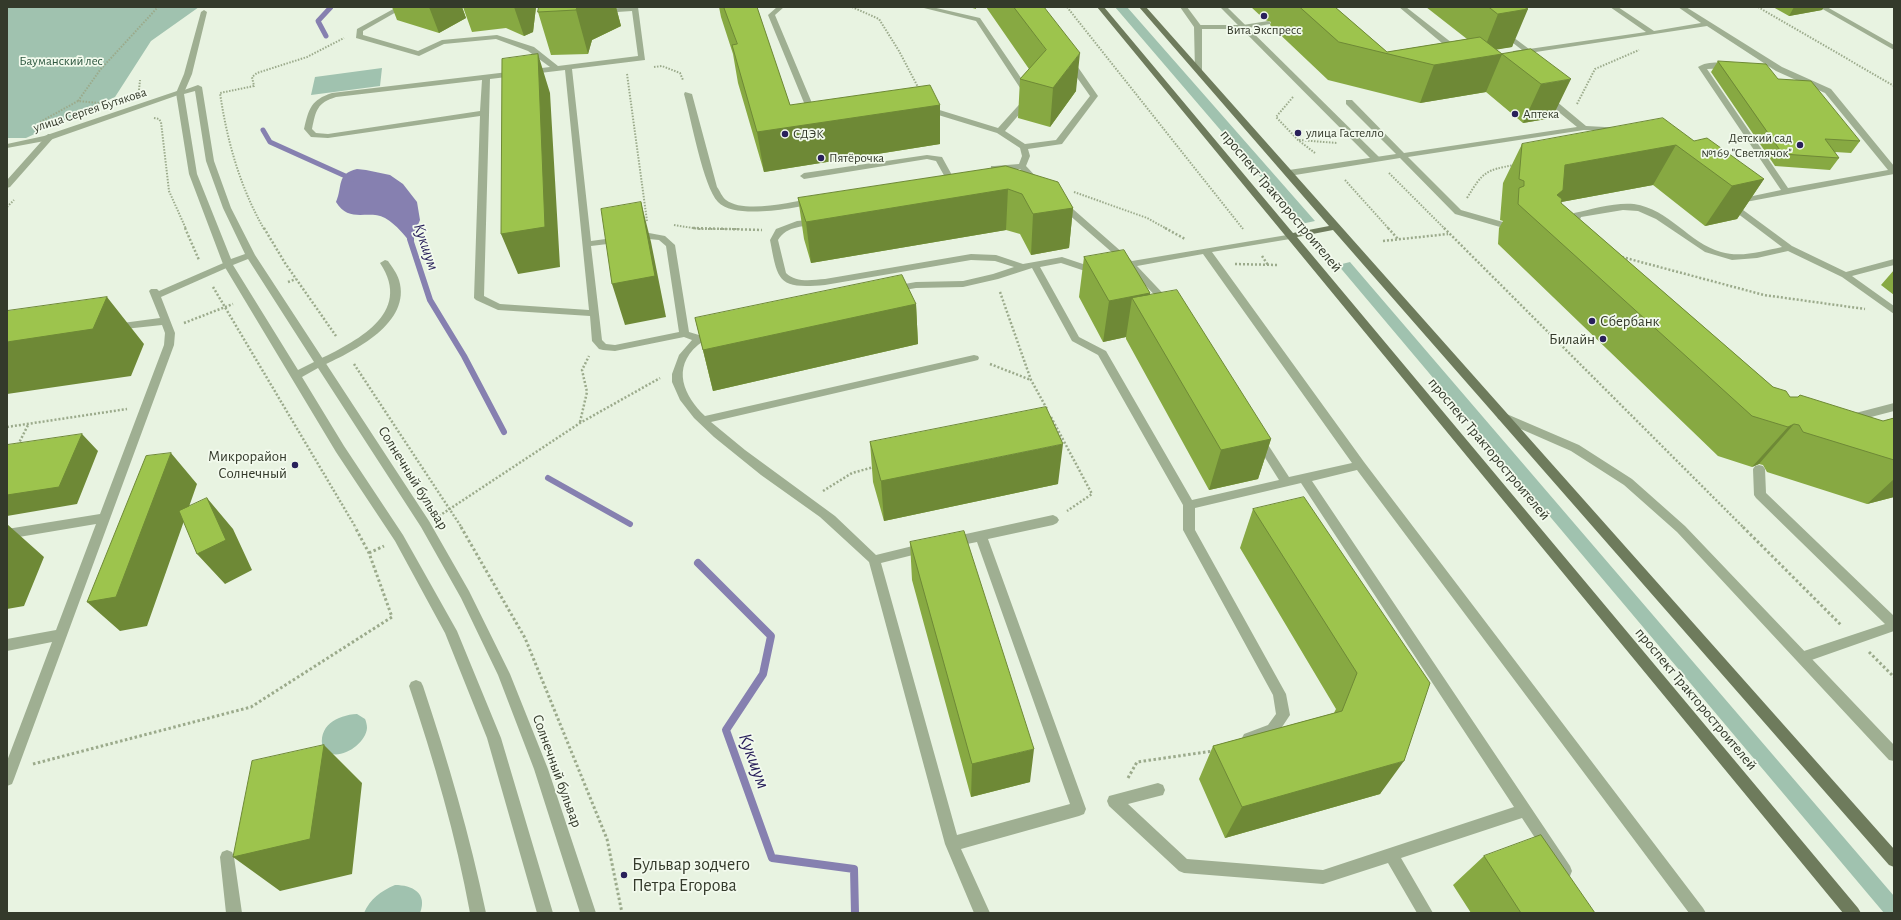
<!DOCTYPE html>
<meta charset="utf-8">
<style>
body{margin:0}
#map{position:relative;width:1901px;height:920px;overflow:hidden;background:#e8f3e1;font-family:"Alegreya Sans",sans-serif}
canvas{display:block}
.frame{position:absolute;inset:0;border:8px solid #343a2b;pointer-events:none}
</style>
<div id="map">
<canvas width="1901" height="920"></canvas>
<div class="frame"></div>
</div>
<script>
const context = document.querySelector('canvas').getContext('2d');
context.lineJoin = 'round';
function fill(path, color) { context.fillStyle = color; context.fill(path, 'evenodd'); }
function strokePath(path, color, width, dash) { context.strokeStyle = color; context.lineWidth = width; context.lineCap = dash ? 'butt' : 'round'; context.setLineDash(dash || []); context.stroke(path); }
function drawText(font, color, halo, rows, align = 'center') {
  context.font = font + ' "Alegreya Sans",sans-serif'; context.lineWidth = 3.5; context.setLineDash([]); context.textBaseline = 'middle'; context.strokeStyle = halo; context.fillStyle = color; for (const [text, x, y, turn = 0] of rows) {
    context.save(); context.translate(x, y); context.rotate((+turn || 0) * Math.PI / 180); context.textAlign = isNaN(turn) ? turn : align; if (halo) context.strokeText(text, 0, 0); context.fillText(text, 0, 0); context.restore();
  }
}
const green = new Path2D(`
 M 7,7 L 199,7 L 151,41 L 115,97 L 26,138 L 7,138 Z
 M 1115,7 L 1127,7 L 1315,221 L 1301,224 Z
 M 382,68 L 380,86 L 311,95 L 315,77 Z
 M 1350,262 L 1894,896 L 1894,913 L 1884,913 L 1338,265 Z
 M 357,714 L 365,719 C 366,721 367,725 367,728 C 366,742 346,757 332,754 C 329,753 326,750 323,749 C 317,726 337,715 357,714 Z
 M 395,885 C 412,885 428,893 420,913 L 364,913 C 370,899 381,891 395,885 Z`);
const water = new Path2D(`
 M 357,169 L 366,170 L 390,175 L 403,184 L 417,202 L 420,220 L 414,234 L 414,247 C 405,236 397,225 385,218 C 368,209 349,224 336,202 C 343,186 336,174 357,169 Z`);
const streamFar2 = new Path2D(`
 M 326,36 L 318,21 L 331,7
 M 263,130 L 270,142 L 352,179`);
const streamFar1 = new Path2D(`
 M 410,239 L 430,300 L 464,356 L 504,432
 M 548,478 L 630,524`);
const stream = new Path2D(`
 M 698,563 L 771,636 L 763,674 L 726,730 L 772,858 L 854,869 L 855,913`);
const pathFar2 = new Path2D(`
 M 852,7 L 879,19 L 899,51 L 919,89
 M 1067,7 L 1243,229
 M 1758,7 L 1894,86
 M 654,67 L 662,66 L 680,73 L 683,80
 M 627,74 L 647,221
 M 139,90 L 140,80
 M 1293,97 L 1276,117 L 1298,140 L 1315,153
 M 78,101 L 100,70 L 158,7
 M 1577,104 L 1595,69 L 1639,50
 M 154,118 L 159,119 L 161,122 L 169,191 L 186,229
 M 40,122 L 78,101 L 99,103
 M 1299,140 L 1337,143
 M 1389,173 L 1445,229
 M 1345,180 L 1389,229
 M 1074,192 L 1147,218 L 1167,229
 M 1467,198 C 1483,172 1485,170 1515,165
 M 7,207 L 14,200
 M 674,225 L 699,229
 M 264,229 C 240,187 227,141 220,93 L 254,86 L 252,77 L 257,73 L 307,57 L 344,38
 M 699,229 L 741,229`);
const pathFar1 = new Path2D(`
 M 185,228 L 199,260
 M 264,228 L 285,263 L 336,336
 M 693,228 L 762,230
 M 1165,228 L 1185,239
 M 1388,228 L 1398,239
 M 1444,228 L 1744,528
 M 1383,241 L 1448,234
 M 1262,256 L 1268,265
 M 1622,257 L 1764,295 L 1865,309
 M 1235,264 L 1277,265
 M 288,282 L 296,279
 M 213,287 L 356,528
 M 1000,292 L 1031,380 L 1047,409
 M 184,323 L 233,304
 M 354,364 L 462,528
 M 990,364 L 1031,380
 M 1051,417 L 1092,494 L 1067,511
 M 580,422 L 587,392 L 582,370 L 589,356
 M 7,427 L 127,409
 M 18,445 L 28,425
 M 823,491 L 852,473 L 874,467
 M 439,516 L 580,423 L 660,378`);
const path = new Path2D(`
 M 461,527 L 525,638 L 607,839 L 622,913
 M 1743,527 L 1841,625
 M 369,553 L 384,546
 M 1869,652 L 1894,677
 M 33,764 L 251,707 L 392,617 L 369,553 L 355,527
 M 1128,778 L 1137,762 L 1213,751`);
const service = new Path2D(`
 M 397,7 L 405,7 L 363,31 L 363,35 L 418,51 L 442,40 L 497,35 L 534,47 L 558,66 L 638,56 L 632,11 L 602,13 L 599,11 L 602,9 L 638,7 L 645,60 L 572,69 L 591,241 L 649,233 L 665,236 L 675,245 L 689,332 L 699,335 L 714,329 L 719,332 C 715,338 704,340 698,345 C 671,368 684,396 705,416 L 974,355 L 978,356 L 979,358 L 978,360 L 974,361 L 711,422 L 745,450 L 835,516 L 876,555 L 925,543 L 929,545 L 931,548 L 929,551 L 881,563 L 957,835 L 1070,804 L 977,542 L 952,547 L 948,545 L 946,542 L 948,539 L 952,537 L 1053,515 L 1057,517 L 1059,520 L 1057,523 L 1053,525 L 988,539 L 1086,809 L 1084,814 L 1079,816 L 961,849 L 990,913 L 974,913 L 945,844 L 869,562 L 820,517 L 761,475 L 714,437 L 694,418 L 680,400 L 672,382 L 672,374 L 679,355 L 692,340 L 684,337 L 615,351 L 603,350 L 599,349 L 592,341 L 590,316 L 498,310 L 476,300 L 474,298 L 480,116 L 328,138 L 311,137 L 304,129 C 309,108 311,100 332,93 L 550,67 L 528,51 L 496,39 L 444,44 L 419,56 L 356,38 L 357,29 ZM 565,70 L 589,310 L 500,304 L 484,296 L 490,79 ZM 482,80 L 480,111 L 328,134 L 316,133 L 312,129 C 316,110 317,103 336,97 ZM 649,239 L 659,240 L 666,246 L 679,332 L 615,345 L 606,344 L 602,340 L 591,246 Z
 M 777,7 L 784,7 L 775,15 L 817,115 L 816,117 L 813,117 L 809,115 L 768,15 Z
 M 920,7 L 932,7 L 980,18 L 1034,97 L 1005,131 L 1025,144 L 1056,140 L 1090,96 L 1066,62 L 1067,60 L 1073,60 L 1098,96 L 1062,144 L 1028,149 L 1030,156 L 1026,166 L 1041,182 L 1041,186 L 1035,186 L 1020,169 L 991,170 L 991,166 L 994,166 L 1019,164 L 1022,156 L 1020,148 L 997,133 L 922,110 L 926,108 L 933,108 L 998,128 L 1026,97 L 976,21 Z
 M 1399,7 L 1406,7 L 1461,50 L 1461,54 L 1455,54 Z
 M 1610,7 L 1618,7 L 1654,31 L 1701,23 L 1678,7 L 1686,7 L 1782,67 L 1831,89 L 1894,166 L 1894,174 L 1735,204 L 1792,246 L 1846,272 L 1894,259 L 1894,265 L 1852,276 L 1894,306 L 1894,314 L 1842,277 L 1788,251 L 1757,258 L 1732,260 L 1705,252 L 1656,219 L 1638,211 L 1623,210 L 1581,217 L 1575,232 L 1569,232 L 1568,230 L 1574,213 C 1592,209 1616,202 1634,204 C 1669,209 1689,243 1721,252 C 1741,258 1763,251 1782,247 L 1725,204 L 1729,201 L 1734,203 L 1734,200 L 1781,190 L 1698,67 C 1706,61 1724,62 1734,64 L 1735,66 L 1731,68 L 1707,69 L 1788,188 L 1888,170 L 1825,93 L 1776,71 L 1707,26 L 1516,55 L 1513,55 L 1513,51 L 1522,50 L 1499,32 L 1505,31 L 1529,49 L 1646,32 Z
 M 1819,7 L 1827,7 L 1894,45 L 1894,50 Z
 M 204,10 L 207,12 L 192,74 L 183,95 L 177,95 L 176,93 L 184,74 L 201,12 Z
 M 1268,21 L 1271,23 L 1270,24 L 1243,29 L 1198,29 L 1194,27 L 1198,25 L 1243,25 Z
 M 685,92 L 692,94 L 717,187 C 720,191 722,197 726,200 C 745,214 792,202 814,198 L 818,201 L 817,203 C 795,208 735,220 718,202 C 703,186 691,118 684,94 Z
 M 1544,96 L 1550,96 L 1586,126 L 1624,128 L 1628,130 L 1624,132 L 1584,130 L 1408,157 L 1461,210 L 1503,222 L 1503,226 L 1500,227 L 1455,214 L 1400,158 L 1289,176 L 1285,173 L 1289,170 L 1396,154 L 1346,104 L 1346,100 L 1352,100 L 1404,153 L 1577,127 L 1544,100 Z
 M 48,134 L 54,134 L 55,136 L 10,187 L 7,188 L 7,180 Z
 M 927,155 L 942,157 L 953,177 L 952,179 L 946,179 L 936,161 L 927,159 L 804,179 L 800,176 L 804,173 Z
 M 1062,201 L 1065,202 L 1132,261 L 1293,234 L 1293,238 L 1290,239 L 1212,252 L 1364,462 L 1703,908 L 1706,913 L 1689,913 L 1357,470 L 1312,481 L 1570,866 L 1572,871 L 1570,876 L 1565,878 L 1560,876 L 1522,818 L 1401,858 L 1433,913 L 1417,913 L 1388,863 L 1323,884 L 1184,873 L 1179,871 L 1109,806 L 1107,801 L 1109,796 L 1158,783 L 1163,785 L 1165,790 L 1163,795 L 1128,804 L 1187,859 L 1323,870 L 1514,807 L 1301,483 L 1195,508 L 1195,530 L 1286,694 L 1290,715 L 1278,733 L 1249,744 L 1244,742 L 1242,738 L 1244,734 L 1268,725 L 1276,714 L 1273,695 L 1183,530 L 1183,505 L 1098,355 L 1072,341 L 1032,268 L 998,279 L 963,287 L 916,288 L 893,292 L 888,289 L 893,286 L 916,282 L 963,281 L 993,274 L 1014,267 L 995,261 L 971,260 L 825,285 C 778,289 778,282 770,240 L 776,229 L 797,221 L 820,219 L 820,223 C 805,227 787,225 778,240 L 786,273 C 796,283 812,280 825,279 L 971,254 L 996,255 L 1023,264 L 1062,257 L 1089,266 L 1100,266 L 1102,268 L 1100,270 L 1088,272 L 1061,263 L 1040,267 L 1079,337 L 1106,351 L 1192,500 L 1279,480 L 1254,440 L 1255,437 L 1263,437 L 1289,477 L 1352,463 L 1203,254 L 1137,266 L 1172,303 L 1167,306 L 1164,305 L 1128,267 L 1115,268 L 1113,266 L 1115,264 L 1123,262 L 1059,206 L 1059,202 Z
 M 385,260 L 388,261 C 392,267 397,273 399,280 C 412,323 354,351 324,365 L 316,365 L 315,363 L 316,361 C 355,342 414,314 380,263 Z
 M 228,261 L 233,264 L 231,266 L 161,297 L 175,333 L 174,345 L 14,779 L 12,784 L 7,786 L 7,761 L 52,642 L 7,651 L 7,639 L 56,630 L 96,524 L 7,539 L 7,529 L 100,514 L 164,345 L 165,333 L 162,325 L 115,330 L 110,327 L 115,324 L 160,318 L 149,291 L 151,289 L 157,289 L 159,291 Z
 M 1894,403 L 1894,411 L 1848,423 L 1843,419 L 1844,416 Z
 M 1759,465 L 1763,466 L 1765,469 L 1766,493 L 1894,616 L 1894,631 L 1803,663 L 1798,661 L 1797,657 L 1798,653 L 1885,624 L 1756,498 L 1754,495 L 1753,469 L 1755,466 Z
 M 416,680 L 421,682 L 423,686 C 448,761 470,836 486,913 L 470,913 C 456,836 434,761 409,686 L 411,682 Z
 M 227,850 L 232,852 L 234,857 L 242,913 L 226,913 L 220,857 L 222,852 Z`);
const pedestrian = new Path2D(`
 M 1220,7 L 1227,7 L 1379,157 L 1379,161 L 1373,161 Z`);
const minor = new Path2D(`
 M 1180,7 L 1187,7 L 1202,27 L 1202,73 L 1195,71 L 1194,27 Z
 M 177,91 L 184,93 L 50,140 L 7,148 L 7,144 L 44,136 Z
 M 1502,412 L 1579,445 L 1632,479 L 1685,526 L 1894,745 L 1894,761 L 1889,760 L 1677,532 L 1624,485 L 1571,451 L 1498,419 L 1497,416 L 1498,413 Z`);
const tertiary = new Path2D(`
 M 198,85 L 202,87 L 214,161 L 231,208 L 255,255 L 429,521 L 469,591 L 510,674 L 548,769 L 596,913 L 580,913 L 534,769 L 498,675 L 461,598 L 421,527 L 318,368 L 302,377 L 344,446 L 403,535 L 457,631 L 501,738 L 553,913 L 537,913 L 487,738 L 445,633 L 395,541 L 336,452 L 223,264 L 189,174 L 176,93 ZM 195,91 L 206,161 L 223,208 L 245,254 L 231,259 L 197,174 L 184,94 ZM 248,259 L 314,362 L 298,370 L 233,265 Z`);
const primary = new Path2D(`
 M 1097,7 L 1104,7 L 1293,233 L 1329,226 L 1139,7 L 1146,7 L 1894,849 L 1894,867 L 1889,865 L 1333,230 L 1297,237 L 1858,908 L 1861,913 L 1843,913 Z`);
const wall = new Path2D(`
 M 392,7 L 462,7 L 466,18 L 439,33 L 397,20 Z
 M 463,7 L 536,7 L 533,32 L 524,36 L 506,28 L 472,32 Z
 M 539,7 L 616,7 L 621,26 L 592,40 L 588,54 L 551,55 L 538,12 Z
 M 719,7 L 758,7 L 757,8 L 790,105 L 940,105 L 940,144 L 764,172 L 738,83 L 733,54 L 721,17 Z
 M 969,7 L 976,7 L 976,9 Z
 M 986,7 L 1044,7 L 1076,91 L 1050,127 L 1018,118 L 1020,79 L 1029,69 Z
 M 1251,7 L 1335,7 L 1387,52 L 1467,39 L 1426,7 L 1524,7 L 1512,47 L 1496,49 L 1502,54 L 1531,49 L 1552,118 L 1523,123 L 1486,92 L 1420,103 L 1328,80 L 1270,25 L 1271,22 L 1265,20 Z
 M 1773,7 L 1824,7 L 1822,10 L 1789,16 Z
 M 1718,61 L 1778,79 L 1860,141 L 1851,153 L 1835,152 L 1839,158 L 1830,170 L 1775,166 L 1711,72 Z
 M 1694,141 L 1764,179 L 1737,219 L 1705,226 L 1653,185 L 1561,202 L 1561,203 L 1773,387 L 1790,397 L 1883,421 L 1894,418 L 1894,497 L 1867,504 L 1767,472 L 1763,465 L 1759,464 L 1752,467 L 1718,456 L 1498,244 L 1499,228 L 1503,221 L 1500,220 L 1503,183 L 1522,144 Z
 M 1006,166 L 1073,208 L 1069,248 L 1031,255 L 1020,234 L 1006,230 L 811,263 L 804,239 L 798,198 Z
 M 1084,257 L 1150,293 L 1150,295 L 1271,439 L 1258,479 L 1209,490 L 1126,339 L 1126,337 L 1103,342 L 1079,297 Z
 M 1894,270 L 1894,295 L 1881,285 Z
 M 916,304 L 918,344 L 713,391 L 695,318 Z
 M 870,442 L 1058,484 L 884,521 L 873,482 Z
 M 1253,509 L 1430,683 L 1380,794 L 1225,838 L 1199,779 L 1213,746 L 1334,713 L 1336,709 L 1240,548 Z
 M 910,542 L 1030,782 L 971,797 L 912,580 Z
 M 1484,856 L 1595,913 L 1471,913 L 1453,885 Z`);
const shadedWall = new Path2D(`
 M 429,7 L 462,7 L 466,18 L 439,33 Z
 M 514,7 L 536,7 L 533,32 L 524,36 Z
 M 577,7 L 616,7 L 621,26 L 592,40 L 588,54 L 576,10 Z
 M 1794,7 L 1824,7 L 1822,10 L 1789,16 Z
 M 1834,7 L 1841,7 L 1833,8 Z
 M 1528,9 L 1512,47 L 1483,52 L 1498,14 Z
 M 1080,53 L 1076,91 L 1050,127 L 1053,88 Z
 M 538,54 L 550,93 L 560,267 L 518,274 L 501,234 Z
 M 1502,54 L 1486,92 L 1420,103 L 1434,65 Z
 M 1571,79 L 1552,118 L 1523,123 L 1541,84 Z
 M 940,105 L 940,144 L 764,172 L 757,132 Z
 M 1676,145 L 1653,185 L 1556,203 L 1543,227 L 1565,165 Z
 M 1764,179 L 1737,219 L 1705,226 L 1732,186 Z
 M 1008,189 L 1006,230 L 811,263 L 806,222 Z
 M 641,202 L 651,242 L 666,317 L 625,325 L 612,284 Z
 M 1073,208 L 1069,248 L 1031,255 L 1033,214 Z
 M 1150,293 L 1145,320 L 1132,298 L 1126,337 L 1103,342 L 1109,301 Z
 M 107,297 L 144,344 L 131,376 L 7,394 L 7,342 Z
 M 916,304 L 918,344 L 713,391 L 703,350 Z
 M 1794,424 L 1759,464 L 1752,467 L 1788,427 Z
 M 82,434 L 98,451 L 77,504 L 7,516 L 7,495 Z
 M 1271,439 L 1258,479 L 1209,490 L 1221,450 Z
 M 1063,444 L 1058,484 L 884,521 L 881,481 Z
 M 171,453 L 197,484 L 147,626 L 120,631 L 87,602 Z
 M 1894,479 L 1894,497 L 1867,504 Z
 M 207,498 L 233,529 L 252,570 L 225,584 L 197,554 Z
 M 7,524 L 44,557 L 24,606 L 7,609 Z
 M 324,745 L 362,783 L 352,874 L 280,891 L 233,857 Z
 M 1034,749 L 1030,782 L 971,797 L 972,764 Z
 M 1404,761 L 1380,794 L 1225,838 L 1242,807 Z`);
const building = new Path2D(`
 M 539,7 L 577,7 L 576,10 L 538,12 Z
 M 724,7 L 757,7 L 790,105 L 930,85 L 940,105 L 757,132 L 732,45 L 737,44 Z
 M 1014,7 L 1044,7 L 1080,53 L 1053,88 L 1020,79 L 1046,50 Z
 M 1300,7 L 1335,7 L 1387,52 L 1480,37 L 1502,54 L 1434,65 L 1339,42 Z
 M 1489,7 L 1524,7 L 1528,9 L 1498,14 Z
 M 1531,49 L 1571,79 L 1541,84 L 1502,54 Z
 M 538,54 L 545,227 L 501,234 L 502,59 Z
 M 1718,61 L 1766,64 L 1778,79 L 1811,81 L 1860,141 L 1825,139 L 1839,158 L 1783,154 Z
 M 1663,118 L 1694,141 L 1707,138 L 1764,179 L 1732,186 L 1676,145 L 1565,165 L 1563,190 L 1557,195 L 1562,199 L 1561,203 L 1773,387 L 1786,391 L 1790,397 L 1798,397 L 1800,395 L 1883,421 L 1894,418 L 1894,460 L 1803,432 L 1799,425 L 1794,424 L 1788,427 L 1752,416 L 1518,204 L 1519,188 L 1524,186 L 1524,181 L 1519,179 L 1522,144 Z
 M 1006,166 L 1058,182 L 1073,208 L 1033,214 L 1022,194 L 1008,189 L 806,222 L 798,198 Z
 M 641,202 L 655,276 L 612,284 L 601,209 Z
 M 1124,250 L 1150,293 L 1109,301 L 1084,257 Z
 M 902,275 L 916,304 L 703,350 L 695,318 Z
 M 1177,290 L 1271,439 L 1221,450 L 1132,298 Z
 M 107,297 L 93,329 L 7,342 L 7,311 Z
 M 1046,407 L 1063,444 L 881,481 L 870,442 Z
 M 82,434 L 59,487 L 7,495 L 7,445 Z
 M 171,453 L 116,597 L 87,602 L 146,456 Z
 M 1304,497 L 1430,683 L 1404,761 L 1242,807 L 1213,746 L 1342,711 L 1357,673 L 1253,509 Z
 M 207,498 L 226,540 L 197,554 L 179,511 Z
 M 964,531 L 1034,749 L 972,764 L 910,542 Z
 M 324,745 L 310,839 L 233,857 L 252,761 Z
 M 1541,835 L 1595,913 L 1521,913 L 1484,856 Z`);
const markers = [
 [1264,16,4,"#29205b"],
 [1515,114,4,"#29205b"],
 [1298,133,4,"#29205b"],
 [785,134,4,"#29205b"],
 [1800,145,4,"#29205b"],
 [821,158,4,"#29205b"],
 [1592,321,4,"#29205b"],
 [1603,339,4,"#29205b"],
 [295,465,4,"#29205b"],
 [624,875,4,"#29205b"]
];
const farPoinames = [
 ["Вита Экспресс",1264,30,"center"],
 ["Аптека",1523,114],
 ["улица Гастелло",1306,133],
 ["СДЭК",793,134],
 ["Детский сад",1792,138,"right"],
 ["№169 \"Светлячок\"",1792,153,"right"],
 ["Пятёрочка",829,158]
];
const farParknames = [
 ["Бауманский лес",61,61]
];
const farStreetnames = [
 ["улица Сергея Бутякова",90,110,-18]
];
const streetNames = [
 ["проспект Тракторостроителей",1281,201,50],
 ["проспект Тракторостроителей",1489,449,50],
 ["Солнечный бульвар",413,478,58],
 ["проспект Тракторостроителей",1696,699,50],
 ["Солнечный бульвар",557,771,70]
];
const poiNames = [
 ["Сбербанк",1600,321,"left"],
 ["Билайн",1595,339],
 ["Микрорайон",287,456],
 ["Солнечный",287,473]
];
const waterNames = [
 ["Кукшум",426,247,71]
];
const nearPoinames = [
 ["Бульвар зодчего",632,865],
 ["Петра Егорова",632,886]
];
const nearWaternames = [
 ["Кукшум",754,761,70]
];
fill(green, '#a0c2af');
fill(water, '#8680b0');
strokePath(streamFar2, '#8680b0', 5);
strokePath(streamFar1, '#8680b0', 6);
strokePath(stream, '#8680b0', 8);
strokePath(pathFar2, '#9baa8b', 2, [1.5, 1.5]);
strokePath(pathFar1, '#9baa8b', 2.5, [2, 2]);
strokePath(path, '#9baa8b', 3, [2.5, 2.5]);
fill(service, '#9faf92');
fill(pedestrian, '#9faf92');
fill(minor, '#9faf92');
fill(tertiary, '#9faf92');
fill(primary, '#6e7b5c');
fill(wall, '#87a942');
fill(shadedWall, '#6e8936');
fill(building, '#9dc44d');
strokePath(building, '#6e8936', 1);
for (const [x, y, r, color] of markers) { const dot = new Path2D(); dot.arc(x, y, r, 0, 2 * Math.PI); context.fillStyle = color; context.fill(dot); strokePath(dot, '#f2faed', 1.5); }
drawText('13px', '#343a2b', '#f2faed', farPoinames, 'left');
drawText('13px', '#2f5841', '#f2faed', farParknames);
drawText('13px', '#343a2b', '#f2faed', farStreetnames);
drawText('15px', '#343a2b', '#f2faed', streetNames);
drawText('15px', '#343a2b', '#f2faed', poiNames, 'right');
drawText('italic 16px', '#29205b', '#f2faed', waterNames);
drawText('18px', '#343a2b', '#f2faed', nearPoinames, 'left');
drawText('italic 19px', '#29205b', '#f2faed', nearWaternames);
</script>
